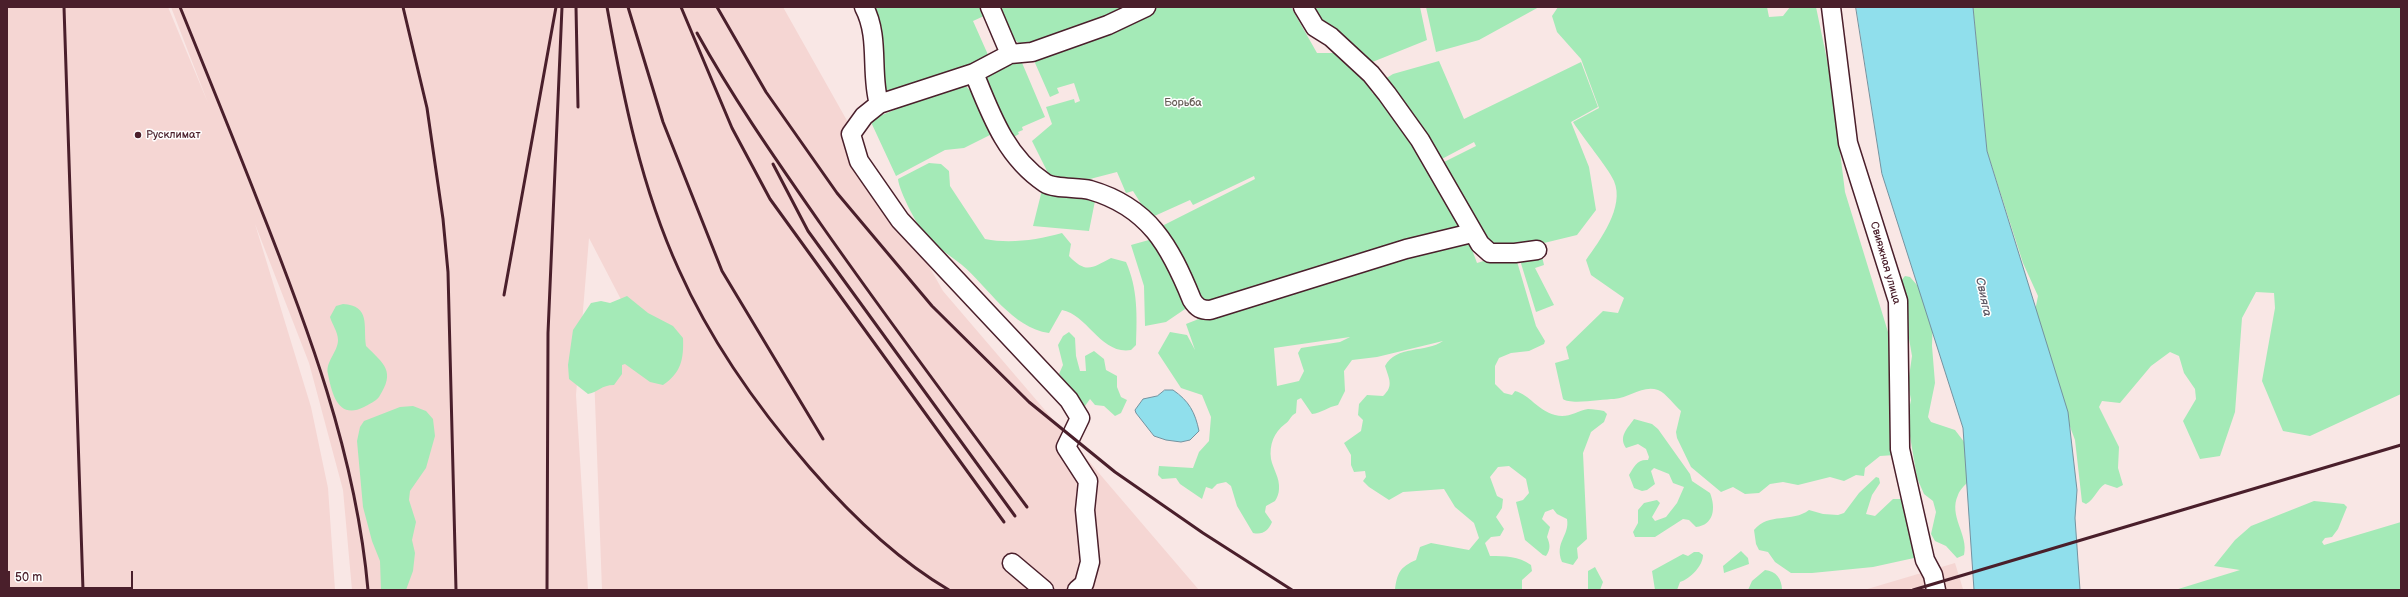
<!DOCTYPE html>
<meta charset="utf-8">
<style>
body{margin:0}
#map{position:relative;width:2408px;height:597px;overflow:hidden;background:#f9e7e5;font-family:"Balsamiq Sans",sans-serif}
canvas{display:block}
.frame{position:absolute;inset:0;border:8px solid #4a1f2b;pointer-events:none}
.scale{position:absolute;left:8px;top:571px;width:125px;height:18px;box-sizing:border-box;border:2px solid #4a1f2b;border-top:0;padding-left:5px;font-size:12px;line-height:14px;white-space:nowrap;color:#4a1f2b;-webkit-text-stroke:3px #fff;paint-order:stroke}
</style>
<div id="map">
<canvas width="2408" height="597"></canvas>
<div class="frame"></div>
<div class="scale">50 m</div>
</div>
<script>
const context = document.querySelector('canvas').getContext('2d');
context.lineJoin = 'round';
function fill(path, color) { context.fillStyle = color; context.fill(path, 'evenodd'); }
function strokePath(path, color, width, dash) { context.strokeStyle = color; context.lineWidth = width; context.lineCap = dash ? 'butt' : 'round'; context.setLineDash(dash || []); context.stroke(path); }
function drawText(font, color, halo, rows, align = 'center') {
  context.font = font + ' "Balsamiq Sans",sans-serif'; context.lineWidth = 3; context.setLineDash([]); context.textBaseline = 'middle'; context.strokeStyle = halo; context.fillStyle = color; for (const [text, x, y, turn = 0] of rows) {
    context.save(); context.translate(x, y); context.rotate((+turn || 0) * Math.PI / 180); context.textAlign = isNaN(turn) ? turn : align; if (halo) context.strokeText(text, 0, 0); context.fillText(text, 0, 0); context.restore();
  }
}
const built = new Path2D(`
 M 7,7 L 168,7 L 208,103 L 171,7 L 783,7 L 943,291 L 1199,590 L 602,590 L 593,346 L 654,363 L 589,238 L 576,395 L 588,590 L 352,590 L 343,490 L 309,363 L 255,224 L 311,407 L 328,488 L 335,590 L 7,590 Z
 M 1955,563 L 1963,589 L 1959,590 L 1864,590 Z`);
const green = new Path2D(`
 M 871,7 L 980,7 L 984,16 L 973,21 L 989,57 L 967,67 L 885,94 Z
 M 997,7 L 1132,7 L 1108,20 L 1023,46 L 1012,38 Z
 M 1157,7 L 1291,7 L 1317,53 L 1341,53 L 1358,68 L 1373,94 L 1378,91 L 1396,112 L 1461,227 L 1206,304 L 1199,298 L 1160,227 L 1255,179 L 1254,176 L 1193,205 L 1190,200 L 1150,218 L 1133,191 L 1126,193 L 1117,172 L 1090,179 L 1050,177 L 1032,141 L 1052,124 L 1046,107 L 1074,99 L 1075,103 L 1080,101 L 1074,83 L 1057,88 L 1059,93 L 1050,97 L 1032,56 L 1127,23 Z
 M 1307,7 L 1420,7 L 1427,40 L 1370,63 Z
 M 1426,7 L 1539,7 L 1479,40 L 1436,52 Z
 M 1558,7 L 1767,7 L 1769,17 L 1783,16 L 1790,7 L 1816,7 L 1831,79 L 1845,192 L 1888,332 L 1895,455 L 1880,456 L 1865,468 L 1864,476 L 1856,475 L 1844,481 L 1830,477 L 1798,485 L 1783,482 L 1770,484 L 1759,493 L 1745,494 L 1733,487 L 1721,492 L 1691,467 L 1677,438 L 1676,432 L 1681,411 C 1675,406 1666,393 1658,390 C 1642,385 1630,398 1614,399 C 1604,399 1570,405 1563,399 L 1555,363 L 1569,359 L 1566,347 L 1603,311 L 1618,313 L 1624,298 L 1591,275 L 1586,260 C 1600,240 1625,207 1614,181 C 1607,166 1583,138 1573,122 L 1599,108 L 1581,59 L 1557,32 L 1552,16 Z
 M 1973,7 L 2401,7 L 2401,394 L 2310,436 L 2283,431 L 2262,381 L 2275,308 L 2274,293 L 2256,292 L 2242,318 L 2235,412 L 2220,456 L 2200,459 L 2183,421 L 2196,399 L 2195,389 L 2184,373 L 2179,356 L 2170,352 L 2151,366 L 2120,403 L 2102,401 L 2099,407 L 2119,447 L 2118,468 L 2123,485 L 2117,488 L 2105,484 C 2097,489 2095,499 2086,504 L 2082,502 L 2075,440 L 2051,376 L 2031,331 L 2038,296 L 2023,263 L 1987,151 Z
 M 1020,58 L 1045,117 L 1022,127 L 1023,130 L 1018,132 L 1019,134 L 1010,139 L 986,82 L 987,70 Z
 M 1439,61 L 1464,119 L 1581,62 L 1598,107 L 1571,122 L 1589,167 L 1596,210 L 1577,235 L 1515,250 L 1491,249 L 1440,164 L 1476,146 L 1474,142 L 1438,161 L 1385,79 L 1393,74 Z
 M 962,82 L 978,99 L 994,133 L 964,148 L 945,150 L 896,176 L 870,120 Z
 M 929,163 L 941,164 L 949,171 L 950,186 L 985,239 C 1010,244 1037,240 1062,233 L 1071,244 L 1069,256 C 1086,274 1092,268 1111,258 L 1126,262 C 1138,289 1137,316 1136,345 L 1131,350 C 1101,355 1088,315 1062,310 L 1049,333 C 1012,328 988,287 962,265 C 951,256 938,248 928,238 C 919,230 899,191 898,179 Z
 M 1042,190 L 1096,196 L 1089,231 L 1033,226 Z
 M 1156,238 L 1188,307 L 1166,322 L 1145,326 L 1144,286 L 1131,245 Z
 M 1468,239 L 1477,263 L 1490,259 L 1516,258 L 1536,326 L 1545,341 L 1544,344 L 1529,351 L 1511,353 L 1499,358 L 1495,366 L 1495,384 L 1504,393 L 1512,395 L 1515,391 C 1530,395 1537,410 1555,415 C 1568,419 1576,411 1588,409 C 1593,409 1599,410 1604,411 L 1607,414 L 1604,422 L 1591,432 L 1583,453 L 1587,539 L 1577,548 L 1578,558 L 1573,565 L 1562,562 C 1554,542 1570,536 1567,519 L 1557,514 L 1553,509 L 1545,512 L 1542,519 L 1550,527 L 1547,537 C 1550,544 1551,549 1546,556 L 1543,555 L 1525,540 L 1516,502 L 1523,500 L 1529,493 L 1526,479 L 1509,466 L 1498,467 L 1490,477 L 1497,496 L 1503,499 L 1502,508 L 1496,517 L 1504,529 L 1500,536 L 1491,537 L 1485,543 L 1490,556 C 1506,556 1518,556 1531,565 L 1532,571 L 1522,580 L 1522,590 L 1395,590 C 1397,573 1400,567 1416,560 L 1420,547 L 1431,543 L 1469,550 L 1479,538 L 1474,523 L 1455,507 L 1444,489 L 1403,492 L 1389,500 L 1369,487 L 1363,481 L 1366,477 L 1365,471 L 1354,472 L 1351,465 L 1351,455 L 1344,443 L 1361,431 L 1363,420 L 1358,415 L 1359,404 L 1367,395 L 1383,396 C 1394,386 1389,379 1385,366 C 1396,345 1426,353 1443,341 L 1377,357 L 1352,360 L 1344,371 L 1345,391 L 1338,405 C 1328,407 1321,413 1312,414 L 1301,398 L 1297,400 L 1296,413 C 1290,416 1290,421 1285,424 C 1274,432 1269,445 1271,459 C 1273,469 1280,478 1279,489 C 1279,493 1277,498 1275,501 L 1266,506 L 1265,512 L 1272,522 C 1268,531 1263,535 1253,533 L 1237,506 L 1231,486 L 1226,482 L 1217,484 L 1212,489 L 1206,487 L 1202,499 L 1180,484 L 1176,478 L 1162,479 L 1158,475 L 1159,466 L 1193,468 L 1199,452 L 1209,441 L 1211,417 L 1202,395 L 1181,388 L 1158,353 L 1170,332 L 1187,335 L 1195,350 L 1186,324 L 1219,311 ZM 1350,337 L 1340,342 L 1301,348 L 1298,353 L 1304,371 L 1299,381 L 1277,386 L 1274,348 Z
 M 1541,252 L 1544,265 L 1535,268 L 1554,305 L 1536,312 L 1519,257 Z
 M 1905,276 L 1910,277 L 1924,293 L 1933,316 L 1932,346 L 1935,383 L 1928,417 L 1931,422 L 1955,430 L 1968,447 L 1970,480 C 1966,484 1960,489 1958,495 C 1948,516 1969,535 1964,555 L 1957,558 L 1946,546 L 1935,541 L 1931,534 L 1936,512 L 1933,501 L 1924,494 L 1917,478 L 1910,436 L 1908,414 L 1911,400 L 1908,384 L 1912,356 L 1901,292 L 1901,281 Z
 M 627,296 L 648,313 L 673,326 L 683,338 C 684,359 681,373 663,385 L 650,382 L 625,364 L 622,365 L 622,374 L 614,385 C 601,385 599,392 588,394 L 569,379 L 568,365 L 573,330 L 591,303 L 601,301 L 610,303 Z
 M 343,304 C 371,306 363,325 366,346 C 384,364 396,371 379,397 C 375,402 369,404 364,407 C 339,420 332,395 328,374 C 325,362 338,352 338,340 C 338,332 332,324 330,317 L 336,306 Z
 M 1069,332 L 1075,338 L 1076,356 L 1080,371 L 1086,371 L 1085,356 L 1094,351 L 1104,359 L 1106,370 L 1117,376 L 1117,387 L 1121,397 L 1127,400 L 1121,413 L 1115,416 L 1104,406 L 1095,405 L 1090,399 L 1085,406 C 1079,404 1069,395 1066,389 C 1063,383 1065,380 1059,374 L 1063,365 L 1058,345 L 1063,336 Z
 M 413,406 L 426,411 L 433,419 L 435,436 L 426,468 L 410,491 L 409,500 L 416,522 L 412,540 L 415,553 L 413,571 L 406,590 L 381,590 L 380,561 L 372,541 L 363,507 L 357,441 L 360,427 L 364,421 L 400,407 Z
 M 1634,419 L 1652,424 L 1658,429 L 1690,474 L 1692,481 L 1710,493 C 1716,508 1714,525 1696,527 L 1689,520 L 1683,519 L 1655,537 L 1635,537 L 1633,532 L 1638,523 L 1638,510 L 1644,503 L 1657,500 L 1660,503 L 1652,517 L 1655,521 L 1666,517 L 1677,503 L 1684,487 L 1673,483 L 1669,474 L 1654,468 L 1651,471 L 1655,484 L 1647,490 L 1642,491 L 1634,488 L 1629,475 C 1634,467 1637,459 1648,460 L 1649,457 L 1646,449 L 1638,444 L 1626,448 C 1618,436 1628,428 1634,419 Z
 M 1876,477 L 1879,478 L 1880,483 L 1872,495 L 1866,514 L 1875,516 L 1893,499 L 1903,499 L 1920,544 L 1914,558 L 1873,567 L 1812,573 L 1791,573 L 1775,562 L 1768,552 L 1759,550 L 1756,544 L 1754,530 C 1769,512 1792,523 1809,510 L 1823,514 L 1838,515 L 1844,513 L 1859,493 Z
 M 2314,501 L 2344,504 L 2347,507 L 2338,529 L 2332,537 L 2325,538 L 2322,542 L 2324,545 L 2401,522 L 2401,590 L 2175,590 L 2240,570 L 2214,566 L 2235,540 L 2251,526 Z
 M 1741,551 L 1748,558 L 1749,564 L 1724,573 L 1723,566 Z
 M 1694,552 L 1699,552 L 1703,555 C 1703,566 1690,579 1680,582 L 1677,590 L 1655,590 L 1652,571 L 1683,554 L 1688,556 Z
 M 1595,567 L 1603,582 L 1600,590 L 1588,590 L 1588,571 Z
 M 1765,570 C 1776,571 1782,579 1782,590 L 1748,590 L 1752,581 Z`);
const water = new Path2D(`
 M 1856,7 L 1973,7 L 1987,151 L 2068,412 L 2077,490 L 2075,518 L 2080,590 L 1974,590 L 1963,428 L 1882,174 Z
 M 1165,390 L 1173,390 C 1189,401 1195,412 1199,431 L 1190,440 L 1181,442 L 1166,440 L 1154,436 L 1136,413 L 1135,410 L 1143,399 L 1157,396 Z`);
const minor = new Path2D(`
 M 864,7 C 880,37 870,73 879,104
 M 990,7 L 1010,54
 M 1303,7 L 1315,27 L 1331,37 L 1371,74 L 1387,94 L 1420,140 L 1480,244 L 1490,253 L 1515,253 L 1537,250
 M 1831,7 L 1848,143 L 1898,301 L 1900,449 L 1925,560 L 1933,575 L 1936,590
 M 974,73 C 991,115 1006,157 1045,183 C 1054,189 1078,187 1090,190 C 1149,207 1170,246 1192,300 C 1197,308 1201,310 1210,310 L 1406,249 L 1472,233
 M 1012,563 L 1044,590
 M 1077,590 L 1084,584 L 1090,562 L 1085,510 L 1088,481 L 1066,447 L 1080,418 L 1069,400 L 900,220 L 859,161 L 851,134 L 864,116 L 879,104 L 974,73 L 1010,54 L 1032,52 L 1108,25 L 1146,7`);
const rail = new Path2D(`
 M 64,7 L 83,590
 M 180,7 C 206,71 232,135 257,199 C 307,325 356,454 368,590
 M 403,7 L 427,108 L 443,219 L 448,272 L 456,590
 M 576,7 L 578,107
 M 607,7 C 623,96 641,187 679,270 C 711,342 758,408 810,468 C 850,514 896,559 949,590
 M 628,7 L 663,122 L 722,271 L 823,439
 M 681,7 L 732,128 L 770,199 L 1004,522
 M 717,7 L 766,92 L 837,193 L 932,306 L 1029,402 L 1115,472 L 1203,533 L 1292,590
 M 697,33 C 734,100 777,161 820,223 C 887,319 958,413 1027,507
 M 773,164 L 808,231 L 1015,516
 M 504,295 L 556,7
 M 547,590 L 548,333 L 562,7
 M 1913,590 L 2401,445`);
const markers = [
 [138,135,4,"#4a1f2b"]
];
const parkNames = [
 ["Борьба",1183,103]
];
const poiNames = [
 ["Русклимат",146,135]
];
const streetNames = [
 ["Свияжная улица",1885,263,74]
];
const waterNames = [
 ["Свияга",1983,297,78]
];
fill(built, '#f5d6d3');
fill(green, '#a4eab7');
fill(water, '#90dfec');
strokePath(water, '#74929f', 1);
strokePath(minor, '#4a1f2b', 21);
strokePath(minor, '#fff', 18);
strokePath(rail, '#4a1f2b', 3);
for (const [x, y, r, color] of markers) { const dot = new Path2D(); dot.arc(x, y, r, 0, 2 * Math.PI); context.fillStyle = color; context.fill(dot); strokePath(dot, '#fff', 1.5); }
drawText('11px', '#655c55', '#fff', parkNames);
drawText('11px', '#4a1f2b', '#fff', poiNames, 'left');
drawText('11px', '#4a1f2b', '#fff', streetNames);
drawText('italic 12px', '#5f5965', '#fff', waterNames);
</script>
